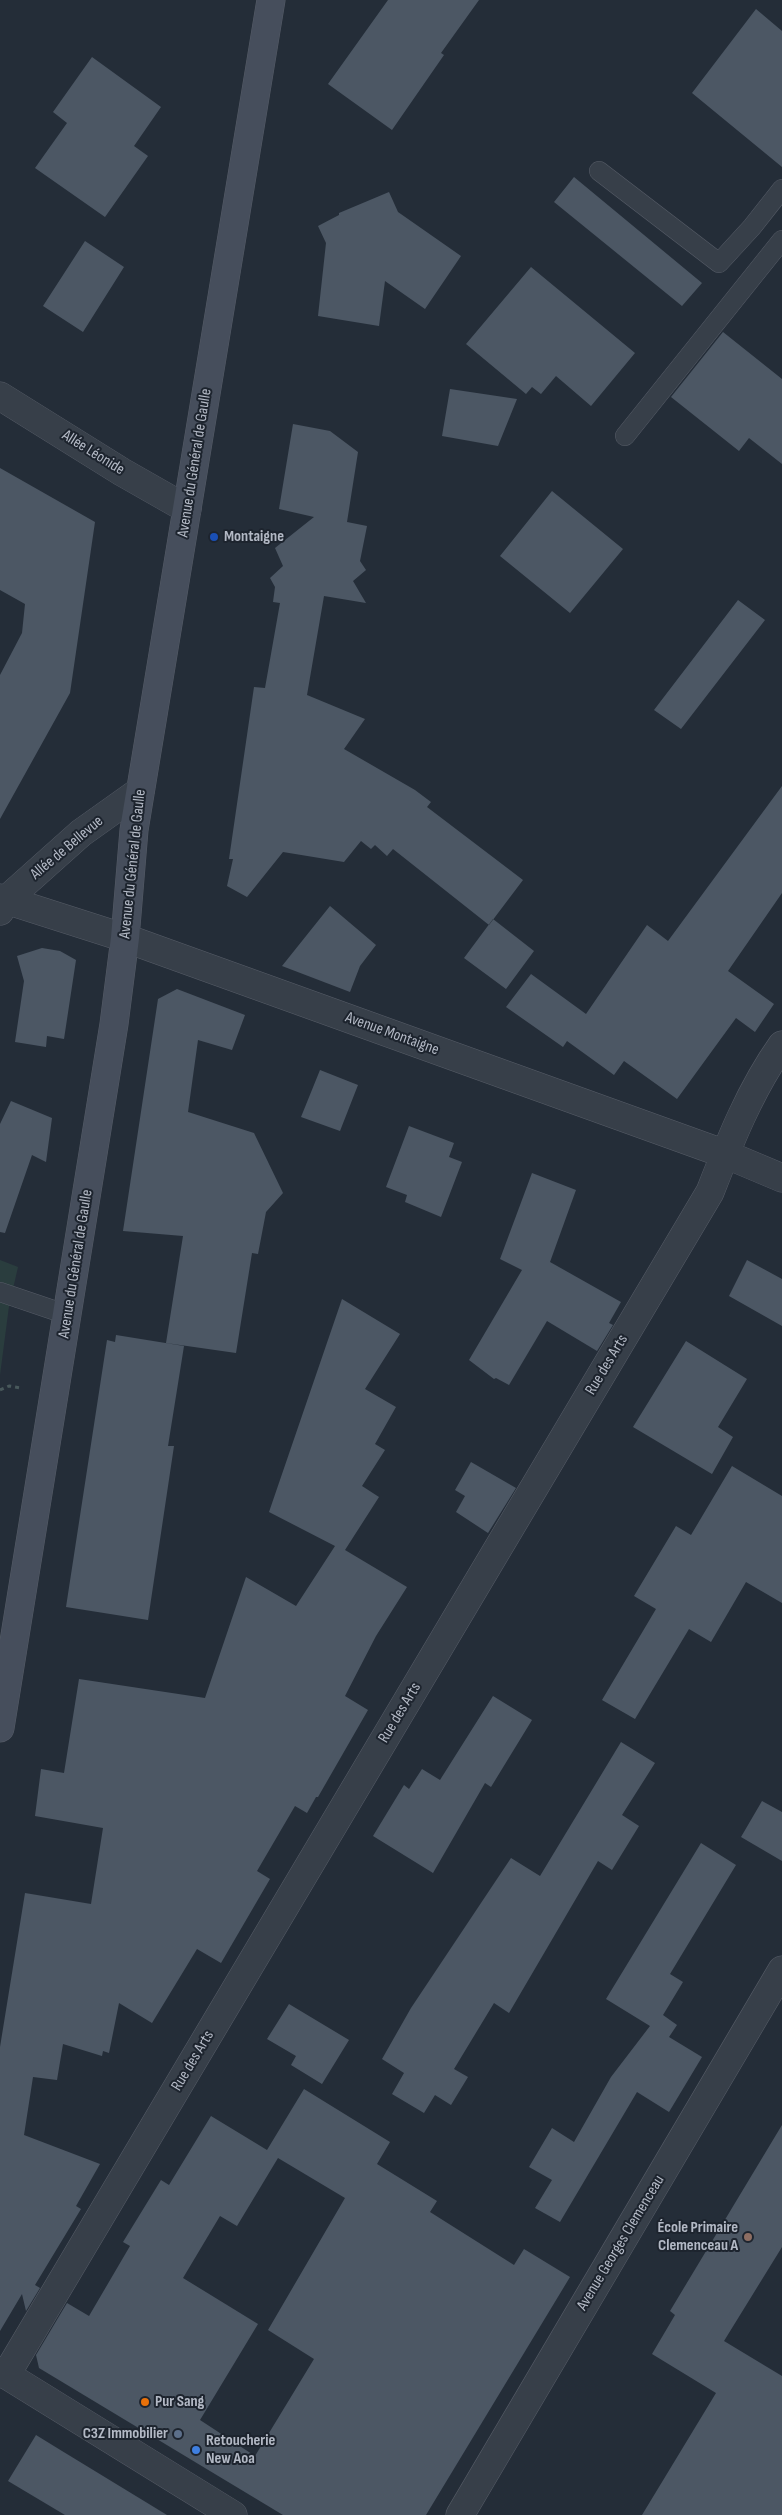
<!DOCTYPE html>
<meta charset="utf-8">
<style>
body{margin:0}
canvas{display:block;background:#242d38}
</style>
<canvas width="782" height="2515"></canvas>
<script>
const context = document.querySelector('canvas').getContext('2d');
context.lineJoin = 'round';
function fill(path, color) { context.fillStyle = color; context.fill(path, 'evenodd'); }
function strokePath(path, color, width, dash) { context.strokeStyle = color; context.lineWidth = width; context.lineCap = dash ? 'butt' : 'round'; context.setLineDash(dash || []); context.stroke(path); }
function drawText(font, color, halo, rows, align = 'center') {
  context.font = font + ' "Sofia Sans Condensed",sans-serif'; context.lineWidth = 4; context.setLineDash([]); context.textBaseline = 'middle'; context.strokeStyle = halo; context.fillStyle = color; for (const [text, x, y, turn = 0] of rows) {
    context.save(); context.translate(x, y); context.rotate((+turn || 0) * Math.PI / 180); context.textAlign = isNaN(turn) ? turn : align; if (halo) context.strokeText(text, 0, 0); context.fillText(text, 0, 0); context.restore();
  }
}
const green = new Path2D(`
 M 0,1260 L 18,1267 L 9,1306 L 0,1375 Z`);
const building = new Path2D(`
 M 388,0 L 479,0 L 441,53 L 444,55 L 392,130 L 328,84 Z
 M 756,9 L 782,31 L 782,167 L 692,93 Z
 M 92,57 L 161,107 L 134,146 L 148,156 L 105,217 L 35,168 L 67,123 L 53,112 Z
 M 574,177 L 702,283 L 682,306 L 554,202 Z
 M 389,192 L 398,212 L 461,256 L 425,309 L 385,281 L 379,326 L 318,316 L 326,243 L 318,226 L 339,215 L 339,213 Z
 M 85,241 L 124,267 L 83,332 L 43,306 Z
 M 531,267 L 635,353 L 591,406 L 556,376 L 541,394 L 532,387 L 526,394 L 466,344 Z
 M 723,332 L 782,379 L 782,464 L 749,438 L 739,451 L 671,397 Z
 M 450,389 L 517,399 L 498,446 L 442,436 Z
 M 293,424 L 330,431 L 358,452 L 347,522 L 367,526 L 360,561 L 366,570 L 353,581 L 366,603 L 324,596 L 307,695 L 365,719 L 344,749 L 415,790 L 431,802 L 427,807 L 523,880 L 489,925 L 393,849 L 387,856 L 375,845 L 371,849 L 361,841 L 344,862 L 283,852 L 247,897 L 227,886 L 233,859 L 229,859 L 254,687 L 265,688 L 280,603 L 273,602 L 275,587 L 270,578 L 283,566 L 275,548 L 314,517 L 279,509 Z
 M 0,468 L 95,522 L 70,693 L 0,819 L 0,675 L 22,633 L 25,604 L 0,590 Z
 M 552,491 L 623,549 L 570,613 L 500,556 Z
 M 738,600 L 765,620 L 681,729 L 654,710 Z
 M 782,786 L 782,893 L 728,971 L 774,1004 L 755,1032 L 736,1018 L 677,1099 L 624,1061 L 614,1075 L 567,1041 L 563,1047 L 506,1007 L 531,974 L 586,1014 L 647,925 L 668,941 Z
 M 330,906 L 376,945 L 360,966 L 350,992 L 282,966 Z
 M 493,919 L 534,951 L 506,989 L 464,958 Z
 M 42,948 L 60,951 L 76,960 L 64,1039 L 47,1036 L 46,1047 L 15,1042 L 24,981 L 17,956 Z
 M 177,989 L 245,1015 L 232,1050 L 198,1040 L 188,1112 L 254,1133 L 283,1193 L 266,1212 L 258,1254 L 252,1253 L 236,1353 L 166,1343 L 183,1236 L 123,1231 L 158,999 Z
 M 320,1070 L 358,1085 L 340,1131 L 301,1117 Z
 M 11,1101 L 52,1118 L 46,1162 L 32,1155 L 5,1233 L 0,1232 L 0,1124 Z
 M 409,1126 L 454,1143 L 449,1157 L 462,1162 L 441,1217 L 405,1202 L 407,1195 L 386,1187 Z
 M 532,1173 L 576,1190 L 550,1262 L 621,1302 L 609,1323 L 613,1325 L 597,1351 L 547,1321 L 509,1385 L 496,1378 L 494,1379 L 469,1360 L 522,1270 L 500,1259 Z
 M 747,1260 L 782,1279 L 782,1326 L 729,1296 Z
 M 342,1299 L 400,1334 L 365,1389 L 396,1407 L 375,1444 L 385,1450 L 362,1486 L 379,1497 L 345,1550 L 407,1587 L 376,1636 L 345,1696 L 368,1710 L 318,1797 L 316,1797 L 307,1813 L 295,1806 L 257,1871 L 270,1879 L 221,1963 L 197,1949 L 152,2023 L 119,2003 L 109,2053 L 103,2051 L 102,2056 L 63,2044 L 57,2080 L 33,2077 L 24,2135 L 100,2164 L 76,2206 L 81,2209 L 35,2285 L 40,2288 L 26,2311 L 22,2294 L 0,2331 L 0,2047 L 25,1893 L 91,1904 L 103,1828 L 35,1816 L 41,1769 L 64,1773 L 79,1679 L 205,1698 L 246,1577 L 296,1606 L 335,1546 L 269,1512 Z
 M 116,1335 L 184,1346 L 168,1446 L 174,1446 L 148,1620 L 66,1607 L 107,1340 L 115,1342 Z
 M 686,1341 L 747,1379 L 718,1427 L 733,1437 L 712,1474 L 633,1427 Z
 M 471,1462 L 516,1488 L 488,1533 L 456,1512 L 465,1496 L 455,1490 Z
 M 732,1466 L 782,1496 L 782,1603 L 746,1582 L 711,1642 L 689,1629 L 635,1719 L 602,1700 L 656,1609 L 634,1596 L 676,1526 L 691,1535 Z
 M 493,1696 L 532,1720 L 491,1787 L 485,1783 L 433,1873 L 373,1836 L 404,1785 L 409,1789 L 422,1769 L 440,1780 Z
 M 621,1742 L 655,1763 L 622,1815 L 639,1826 L 612,1870 L 598,1861 L 509,2013 L 494,2003 L 454,2069 L 468,2077 L 451,2105 L 435,2095 L 424,2113 L 392,2094 L 404,2073 L 382,2059 L 411,2008 L 511,1858 L 540,1876 Z
 M 762,1801 L 782,1812 L 782,1861 L 741,1837 Z
 M 701,1843 L 736,1865 L 670,1974 L 683,1982 L 663,2015 L 677,2025 L 669,2037 L 702,2057 L 669,2112 L 637,2092 L 560,2222 L 535,2208 L 552,2180 L 529,2167 L 552,2128 L 574,2142 L 611,2077 L 650,2026 L 606,1999 Z
 M 289,2004 L 349,2040 L 322,2084 L 291,2065 L 296,2056 L 267,2039 Z
 M 304,2089 L 390,2142 L 377,2164 L 437,2201 L 430,2212 L 514,2265 L 524,2249 L 570,2277 L 426,2515 L 283,2515 L 39,2368 L 36,2355 L 67,2303 L 89,2316 L 130,2246 L 123,2242 L 161,2180 L 169,2185 L 211,2116 L 267,2150 ZM 278,2158 L 345,2198 L 268,2330 L 314,2359 L 255,2456 L 200,2420 L 258,2324 L 183,2278 L 220,2216 L 237,2226 Z
 M 782,2125 L 782,2247 L 724,2341 L 782,2376 L 782,2515 L 642,2515 L 716,2393 L 652,2354 L 675,2315 L 670,2311 Z
 M 36,2435 L 62,2451 L 167,2515 L 65,2515 L 8,2481 Z`);
const path = new Path2D(`
 M 0,1390 L 9,1386 L 21,1388`);
const lane = new Path2D(`
 M 599,171 L 719,263 L 752,227 L 782,189
 M 625,436 L 782,240
 M 0,1292 L 68,1315`);
const street = new Path2D(`
 M 0,396 L 122,472 L 187,509
 M 0,898 L 125,938 L 725,1154 L 782,1178
 M 0,911 L 6,900 L 81,833 L 140,791
 M 0,2371 L 233,2515
 M 6,2375 L 710,1192 C 730,1141 750,1090 782,1045
 M 460,2515 L 782,1970`);
const secondary = new Path2D(`
 M 0,1728 L 114,1024 L 125,938 L 134,830 L 271,0`);
const markers = [
 [214,537,5,"#1a4fb4"],
 [748,2237,5,"#8d6e63"],
 [145,2402,5,"#e8710a"],
 [178,2434,5,"#5c6f8a"],
 [196,2450,5,"#3f7fe0"]
];
const streetNames = [
 ["Allée Léonide",93,453,32],
 ["Avenue du Général de Gaulle",195,463,-81],
 ["Allée de Bellevue",67,848,-40],
 ["Avenue du Général de Gaulle",133,864,-84],
 ["Avenue Montaigne",392,1034,20],
 ["Avenue du Général de Gaulle",76,1264,-81],
 ["Rue des Arts",607,1365,-59],
 ["Rue des Arts",400,1713,-59],
 ["Rue des Arts",193,2061,-59],
 ["Avenue Georges Clemenceau",621,2243,-59]
];
const poiNames = [
 ["Montaigne",224,537],
 ["École Primaire",738,2228,"right"],
 ["Clemenceau A",738,2246,"right"],
 ["Pur Sang",155,2402],
 ["C3Z Immobilier",168,2434,"right"],
 ["Retoucherie",206,2441],
 ["New Aoa",206,2459]
];
fill(green, '#2a3d3e');
fill(building, '#4c5764');
strokePath(lane, '#565c67', 20);
strokePath(street, '#565c67', 29);
strokePath(secondary, '#565c67', 29);
strokePath(path, '#48585b', 3, [4, 4]);
strokePath(lane, '#373f49', 19);
strokePath(street, '#373f49', 28);
strokePath(secondary, '#464e5c', 28);
for (const [x, y, r, color] of markers) { const dot = new Path2D(); dot.arc(x, y, r, 0, 2 * Math.PI); context.fillStyle = color; context.fill(dot); strokePath(dot, '#1d242e', 2); }
drawText('16px', '#b3b9c5', '#1d242e', streetNames);
drawText('bold 16px', '#b3b9c5', '#1d242e', poiNames, 'left');
</script>
